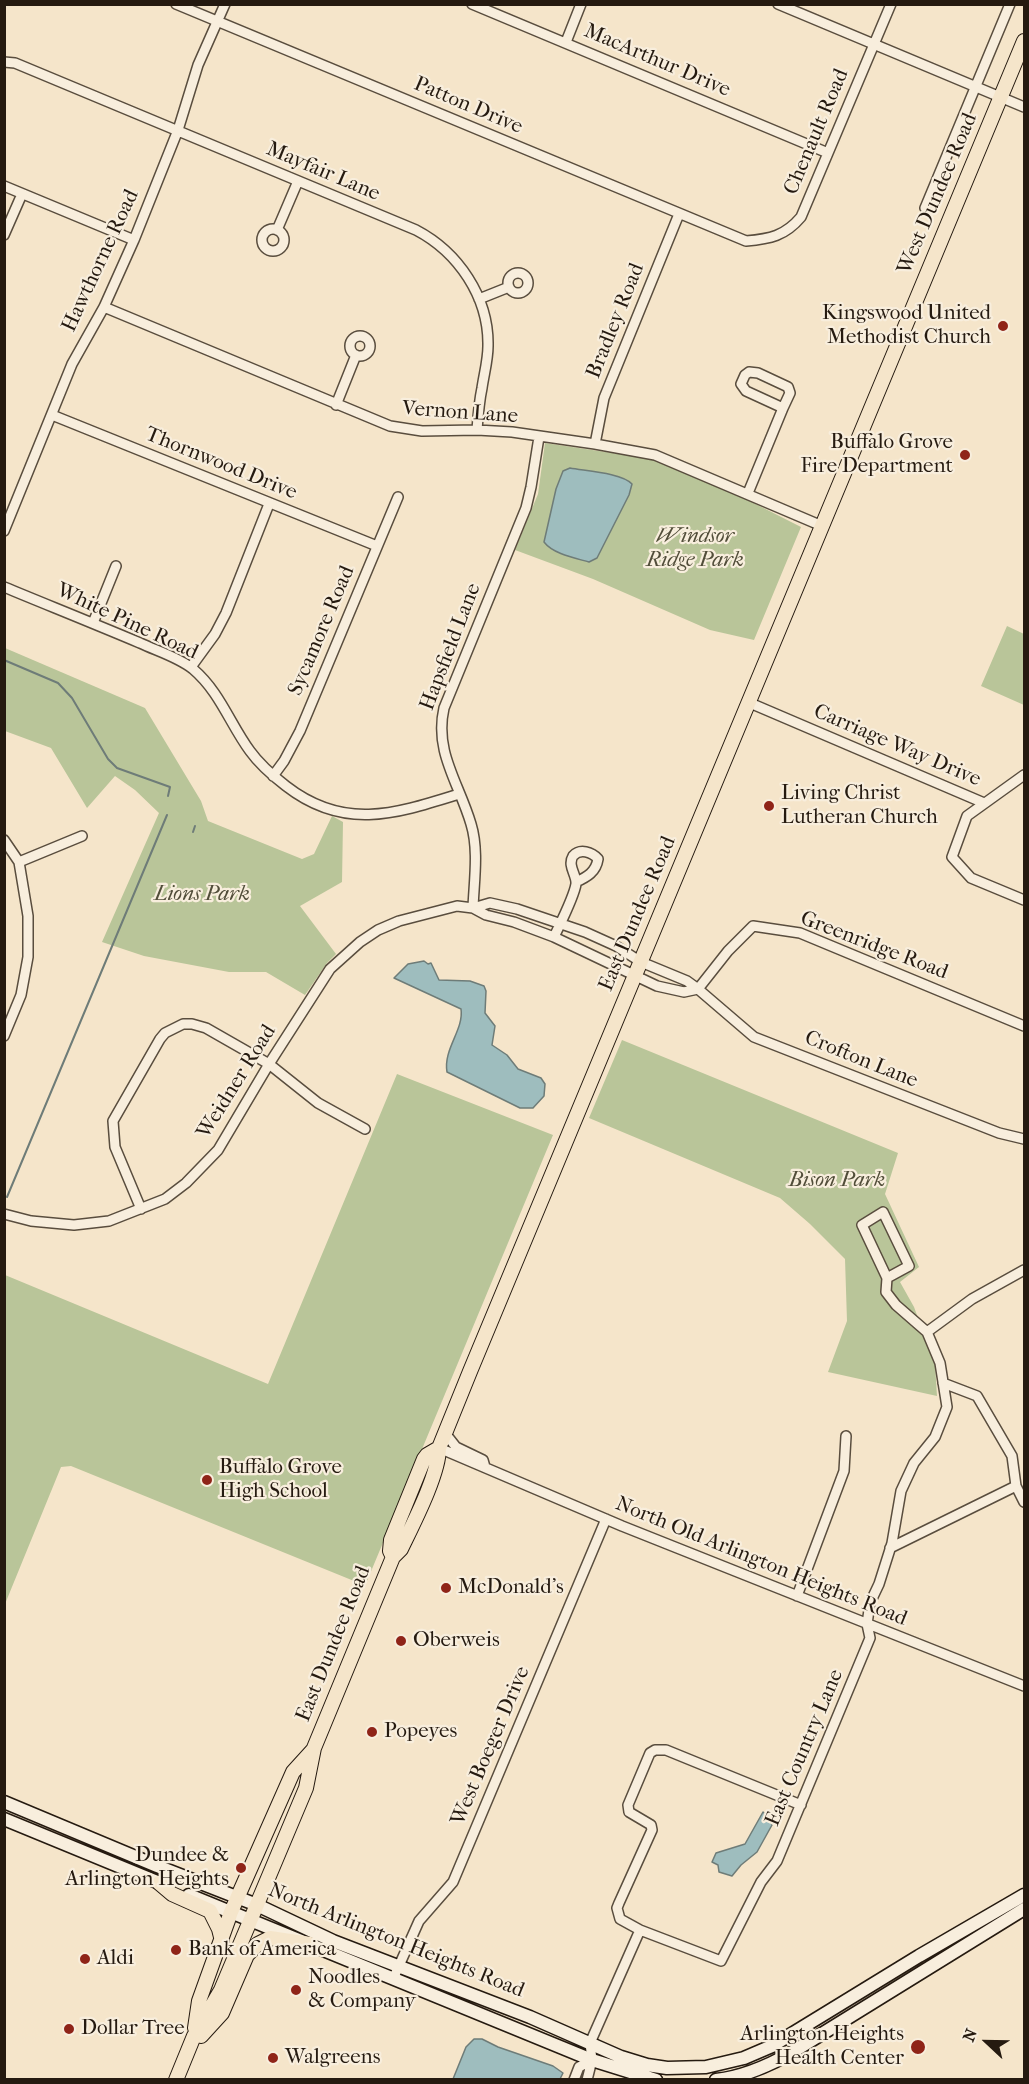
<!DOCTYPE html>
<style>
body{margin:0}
#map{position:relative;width:1029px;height:2084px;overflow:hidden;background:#f5e5ca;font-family:"IM FELL French Canon",serif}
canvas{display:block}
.frame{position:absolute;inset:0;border:6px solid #251a10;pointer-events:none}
.north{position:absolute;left:957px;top:2012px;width:60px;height:60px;-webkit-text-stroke:4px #f8eedd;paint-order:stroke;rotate:292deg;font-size:16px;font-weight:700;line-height:24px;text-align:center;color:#251a10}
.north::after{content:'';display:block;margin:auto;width:21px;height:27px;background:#251a10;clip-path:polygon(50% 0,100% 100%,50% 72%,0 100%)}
</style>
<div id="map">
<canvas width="1029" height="2084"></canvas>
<div class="frame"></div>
<div class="north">N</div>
</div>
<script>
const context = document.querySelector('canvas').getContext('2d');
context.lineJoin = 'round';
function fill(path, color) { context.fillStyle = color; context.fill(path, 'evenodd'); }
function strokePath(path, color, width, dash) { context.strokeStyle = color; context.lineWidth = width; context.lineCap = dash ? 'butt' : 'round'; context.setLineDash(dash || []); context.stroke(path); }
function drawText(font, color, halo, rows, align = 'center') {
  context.font = font + ' "IM FELL French Canon",serif'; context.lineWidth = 4.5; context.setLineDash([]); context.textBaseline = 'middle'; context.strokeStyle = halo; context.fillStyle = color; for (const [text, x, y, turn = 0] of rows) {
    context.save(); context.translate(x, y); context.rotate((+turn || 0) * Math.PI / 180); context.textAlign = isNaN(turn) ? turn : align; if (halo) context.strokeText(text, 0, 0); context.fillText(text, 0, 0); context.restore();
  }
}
const green = new Path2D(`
 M 545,443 L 653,459 L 726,489 L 801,527 L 754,640 L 710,630 L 593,579 L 515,550 L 538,494 Z
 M 1007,626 L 1024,634 L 1024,705 L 981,686 Z
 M 5,648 L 145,708 L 201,801 L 208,821 L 302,859 L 314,854 L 332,816 L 343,822 L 342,882 L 300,906 L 336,954 L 327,963 L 305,995 L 266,972 L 229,972 L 144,956 L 102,942 L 159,813 L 135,790 L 115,776 L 87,808 L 51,748 L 5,731 Z
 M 622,1040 L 898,1153 L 885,1194 L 919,1267 L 900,1282 L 914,1307 L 935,1364 L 937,1396 L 828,1372 L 847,1321 L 845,1259 L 810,1224 L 780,1198 L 589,1118 Z
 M 397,1074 L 553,1135 L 367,1581 L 359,1583 L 71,1466 L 61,1467 L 5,1604 L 5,1275 L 268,1384 Z`);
const water = new Path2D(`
 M 570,468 C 586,471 622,473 632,484 L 629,495 L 597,558 L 589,562 C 575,558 553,554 544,542 L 556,489 L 563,471 Z
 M 424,961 L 428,964 L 431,963 L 439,980 L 470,981 L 484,986 L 486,991 L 485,1013 L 495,1026 L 492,1045 L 507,1055 L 518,1069 L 541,1078 L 545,1084 L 544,1096 L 533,1108 L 520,1108 L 447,1072 C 443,1049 464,1030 461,1009 L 394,978 L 408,964 Z
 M 763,1812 L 769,1817 L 772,1825 L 757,1852 L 741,1865 L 732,1876 L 719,1872 L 718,1865 L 712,1862 L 716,1853 L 745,1844 Z
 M 474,2039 L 482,2039 L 498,2047 L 553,2066 L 563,2073 L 560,2079 L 453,2079 L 466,2047 Z`);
const stream = new Path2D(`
 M 4,660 L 58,683 L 72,698 L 108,759 L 117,768 L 170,787 L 168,796
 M 193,832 L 195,826
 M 7,1197 L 167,815`);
const street = new Path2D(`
 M 176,4 L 746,241 C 770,239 785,236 801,217 L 891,4
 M 472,4 L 828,153
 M 778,4 L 1024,107
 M 566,42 L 581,4
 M 4,62 L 15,63 L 416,230 C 458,252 489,297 488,346 C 488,360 484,374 482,388 C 479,402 478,416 477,430
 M 4,186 L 134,240
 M 925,208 L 1010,4
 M262 240a11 11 0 1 1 22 0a11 11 0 1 1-22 0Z
 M 277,230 L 298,181
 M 4,235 L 22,194
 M508 283a10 10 0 1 1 20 0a10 10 0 1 1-20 0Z
 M 479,299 L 509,287
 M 104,307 L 390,426 L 422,431 L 477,430 L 512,432 L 595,444 L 655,455 L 822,526
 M350 346a10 10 0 1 1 20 0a10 10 0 1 1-20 0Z
 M 749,372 L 758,373 L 788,387 L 790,393 L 783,408 L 746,391 L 741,384 L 745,375 Z
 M 336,405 L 356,355
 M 52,415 L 377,546
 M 595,444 L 604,398 L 679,214
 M 748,493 L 783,408
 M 4,531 L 72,364 L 104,307 L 134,240 L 178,130 L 198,65 L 225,4
 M 4,587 C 50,606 95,624 140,643 C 157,651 178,657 193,669 C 220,692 230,724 250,751 C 260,765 273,776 286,786 C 344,831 395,814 459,794
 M 93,623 L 116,566
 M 191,667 L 215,634 L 226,613 L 269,504
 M 750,703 L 984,803
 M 1024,775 L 967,816 L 952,857 L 971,878 L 1024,900
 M 273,776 L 284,761 L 300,731 L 398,497
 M 4,840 L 19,862 L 28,916 L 28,957 L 21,995 L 4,1036
 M 19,862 L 82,836
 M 473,908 C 474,881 479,850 471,824 C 459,783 434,752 444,708 L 526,508 L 531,487 L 539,437
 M 554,937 C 560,924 574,897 576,884 C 577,875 567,866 573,856 C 580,848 592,852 598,859 C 596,872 587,877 576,882
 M 1024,1026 L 800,933 L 753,926 L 728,951 L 698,989 L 754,1037 L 999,1133 L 1024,1139
 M 141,1209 L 115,1147 L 113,1121 L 160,1039 L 165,1033 L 183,1024 L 192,1024 L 206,1028 L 269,1064 L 318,1103 L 365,1129
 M 4,1214 L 31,1221 L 74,1225 L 109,1221 L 165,1199 L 186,1183 L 218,1150 L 269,1064 L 330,969 L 360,942 L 378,930 L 399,921 L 457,906 L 473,908 L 490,903 L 517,909 L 585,932 L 616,946 L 641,962 L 687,981 L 698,989 L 684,992 L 657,986 L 554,937 L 514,922 L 486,915 L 473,908
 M 927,1332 L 972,1299 L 1024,1270
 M 943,1383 L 977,1396 L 1012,1456 L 1016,1486 L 1024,1502
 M 445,1433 L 456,1447 L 483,1460 L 485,1467
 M 439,1448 L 622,1526 L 1024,1686
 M 890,1548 L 1016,1486
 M 797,1596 L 844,1471 L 846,1436
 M 801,1805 L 666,1750 L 655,1750 L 650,1753 L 628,1805 L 629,1812 L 651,1825 L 652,1830 L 619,1903 L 617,1908 L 620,1919 L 640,1930 L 721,1961 L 761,1882 L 777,1861 L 870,1638 L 867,1624 L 870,1603 L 879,1584 L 892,1543 L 901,1491 L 914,1463 L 935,1437 L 947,1407 L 940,1363 L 927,1332 L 896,1305 L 886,1292 L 887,1278 L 862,1225 L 883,1212 L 909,1266 L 887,1278
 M 394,1977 L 419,1921 L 453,1882 L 606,1519
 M 592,2060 L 590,2043 L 640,1930
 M 574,2080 L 579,2067 L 592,2060 L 587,2080`);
const secondary = new Path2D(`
 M 4,1802 L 157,1866 L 257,1905 L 333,1941 L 530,2017 L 621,2057 L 647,2065 L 667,2068 L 706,2067 L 744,2058 L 772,2046 L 919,1956 L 1024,1895
 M 4,1819 L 167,1886
 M 189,1895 L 592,2060 L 656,2080
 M 716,2080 C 743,2077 768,2066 791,2053 L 1024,1909`);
const primary = new Path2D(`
 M 393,1557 L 390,1551 L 391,1540 L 424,1459 L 427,1455 L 439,1448
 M 159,1883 L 172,1894 L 210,1911 L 219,1929 L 222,1941
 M 195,2028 L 199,2001 L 231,1912 L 293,1772 L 313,1750
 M 201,2036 L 222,2013 L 247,1955 L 258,1944 L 270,1938 L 310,1944
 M 176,2080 L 194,2036 L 221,1990 L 306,1788 L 314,1748 L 393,1557 L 401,1549 C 413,1524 439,1474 439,1448 L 471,1369 L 1024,41`);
const markers = [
 [1003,326,6,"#8f2418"],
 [965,455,6,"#8f2418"],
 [769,806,6,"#8f2418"],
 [207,1480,6,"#8f2418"],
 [446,1588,6,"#8f2418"],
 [401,1641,6,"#8f2418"],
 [372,1732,6,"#8f2418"],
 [241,1868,6,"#8f2418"],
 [176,1950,6,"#8f2418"],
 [85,1959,6,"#8f2418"],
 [296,1990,6,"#8f2418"],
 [69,2029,6,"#8f2418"],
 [918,2047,8,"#8f2418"],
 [273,2058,6,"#8f2418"]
];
const streetNames = [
 ["MacArthur Drive",657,61,23],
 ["Patton Drive",468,106,23],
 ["Chenault Road",817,132,-67],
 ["Mayfair Lane",323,172,23],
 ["West Dundee Road",938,194,-67],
 ["Hawthorne Road",101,261,-65],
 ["Bradley Road",616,321,-68],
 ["Vernon Lane",460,413,4],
 ["Thornwood Drive",221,464,22],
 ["White Pine Road",127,622,25],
 ["Sycamore Road",322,631,-67],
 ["Hapsfield Lane",451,647,-69],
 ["Carriage Way Drive",897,746,23],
 ["East Dundee Road",638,914,-67],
 ["Greenridge Road",874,946,21],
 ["Crofton Lane",861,1060,22],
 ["Weidner Road",237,1082,-58],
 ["North Old Arlington Heights Road",761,1562,22],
 ["East Dundee Road",334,1644,-68],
 ["West Boeger Drive",491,1746,-67],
 ["East Country Lane",805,1748,-67],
 ["North Arlington Heights Road",396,1941,22]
];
const poiNames = [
 ["Kingswood United",991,314,"right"],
 ["Methodist Church",991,338,"right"],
 ["Buffalo Grove",953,443,"right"],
 ["Fire Department",953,467,"right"],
 ["Living Christ",781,794],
 ["Lutheran Church",781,818],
 ["Buffalo Grove",219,1468],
 ["High School",219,1492],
 ["McDonald's",458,1588],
 ["Oberweis",413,1641],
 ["Popeyes",384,1732],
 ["Dundee &",229,1856,"right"],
 ["Arlington Heights",229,1880,"right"],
 ["Bank of America",188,1950],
 ["Aldi",97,1959],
 ["Noodles",308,1978],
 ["& Company",308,2002],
 ["Dollar Tree",81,2029],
 ["Arlington Heights",904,2035,"right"],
 ["Health Center",904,2059,"right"],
 ["Walgreens",285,2058]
];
const parkNames = [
 ["Windsor",695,537],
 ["Ridge Park",695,561],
 ["Lions Park",202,895],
 ["Bison Park",837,1181]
];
fill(green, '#b9c599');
fill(water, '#9ebdbe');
strokePath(water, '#6e7c78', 1.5);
strokePath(stream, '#6e7c78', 2);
strokePath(street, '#594d3e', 12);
strokePath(secondary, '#251a10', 15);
strokePath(primary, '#251a10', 16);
strokePath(street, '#f8eedd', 9);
strokePath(secondary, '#f8eedd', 12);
strokePath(primary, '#f5e5ca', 14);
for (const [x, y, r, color] of markers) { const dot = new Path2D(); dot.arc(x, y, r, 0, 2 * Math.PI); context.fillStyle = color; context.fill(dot); strokePath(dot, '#f8eedd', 2); }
drawText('21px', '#251a10', '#f8eedd', streetNames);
drawText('21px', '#251a10', '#f8eedd', poiNames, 'left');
drawText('italic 21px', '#514d39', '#f8eedd', parkNames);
</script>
